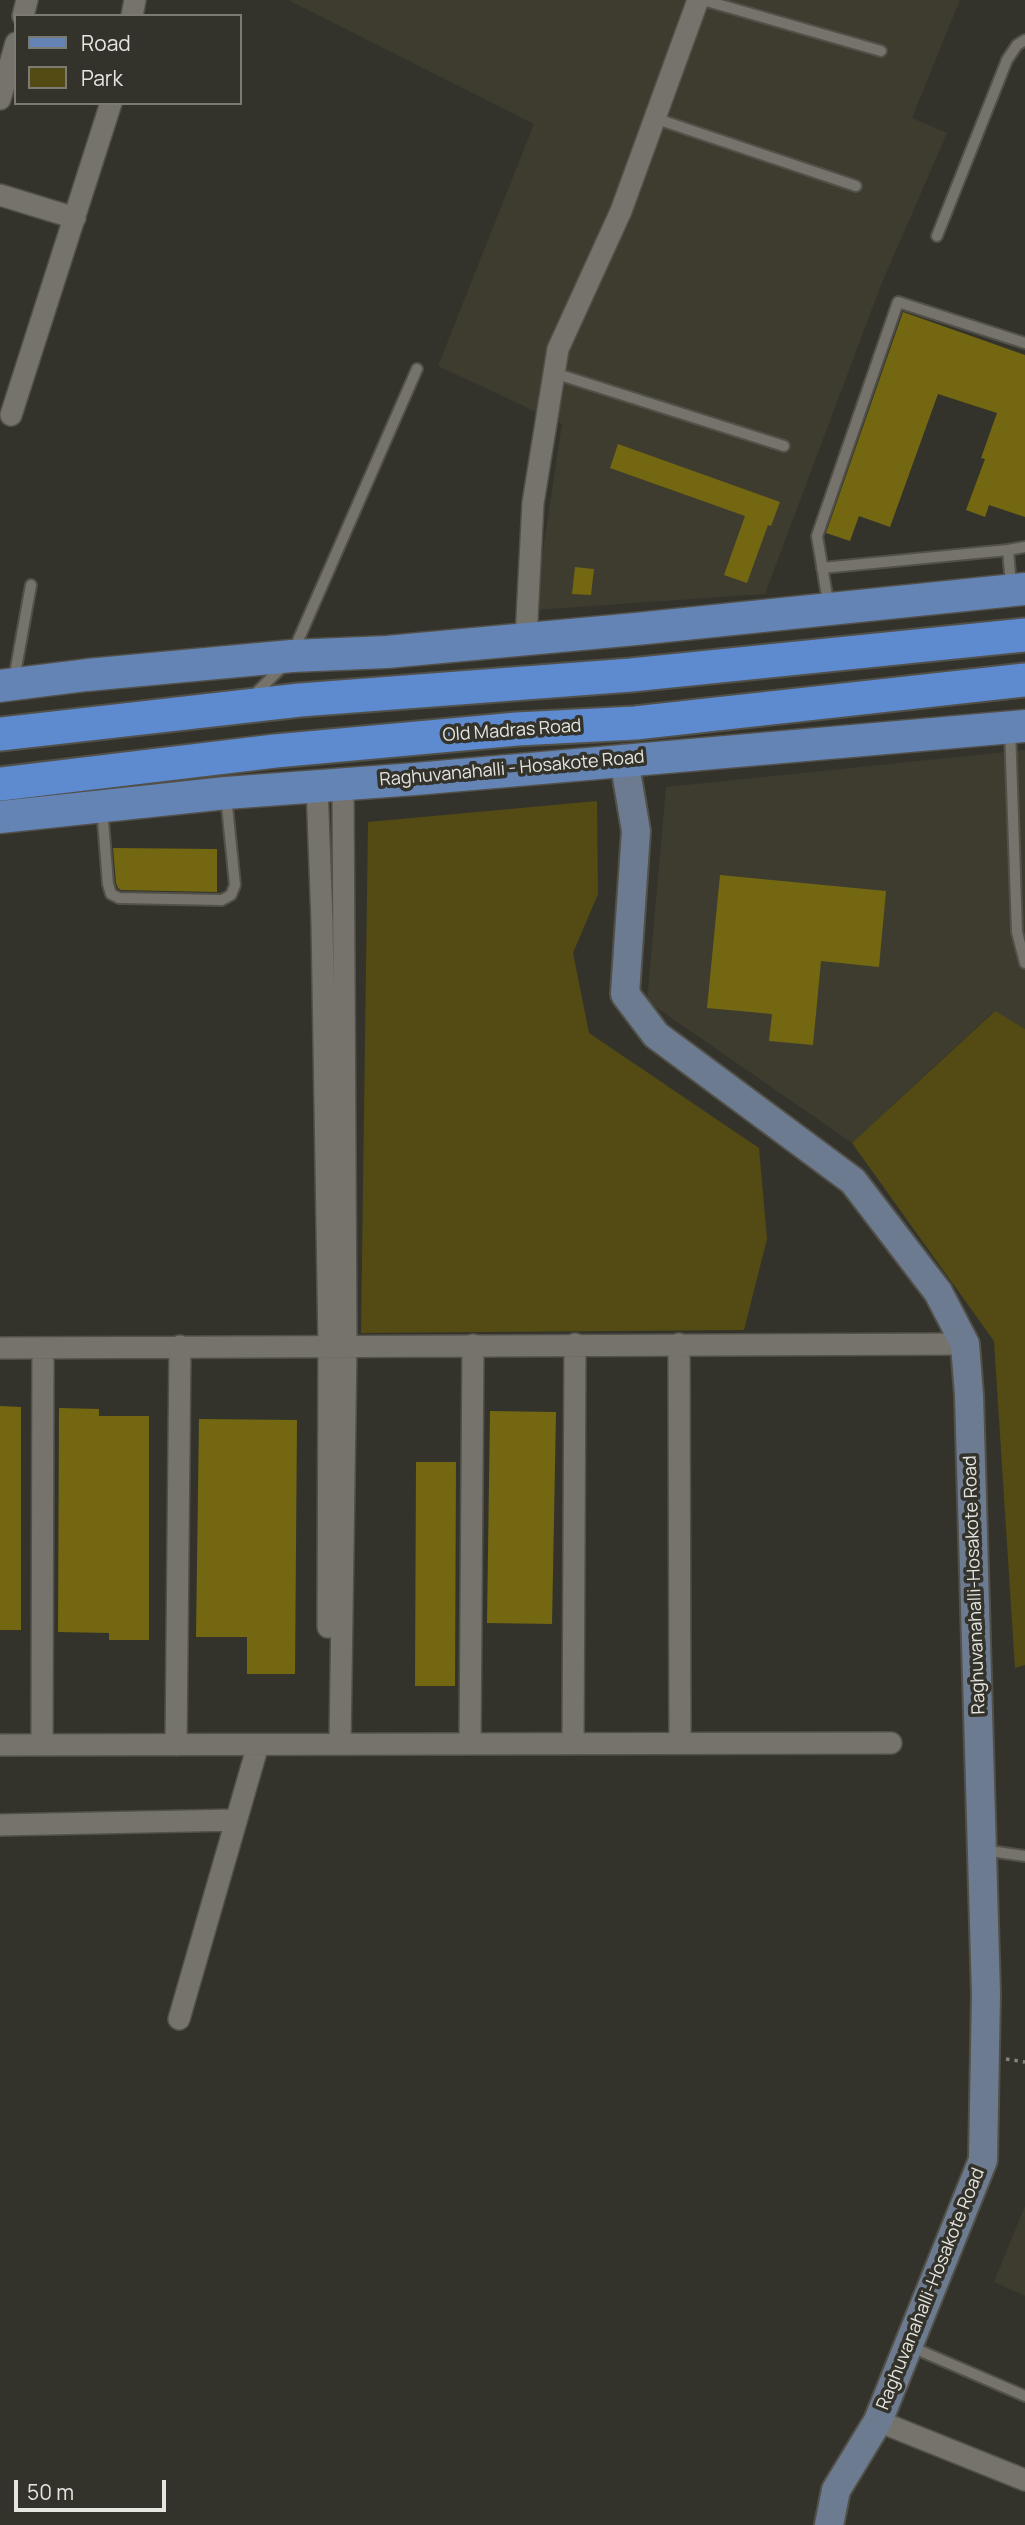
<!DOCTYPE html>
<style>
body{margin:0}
#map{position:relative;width:1025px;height:2525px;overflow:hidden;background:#34332b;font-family:Manrope,sans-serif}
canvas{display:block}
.legend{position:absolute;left:14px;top:14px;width:228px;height:91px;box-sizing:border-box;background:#34332b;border:2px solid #7b7b74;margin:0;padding:9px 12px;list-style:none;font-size:21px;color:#e6e6e1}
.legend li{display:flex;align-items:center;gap:14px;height:35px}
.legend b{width:35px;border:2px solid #7b7b74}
.scale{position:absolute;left:14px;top:2480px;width:152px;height:32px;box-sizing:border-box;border:4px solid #e6e6e1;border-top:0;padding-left:9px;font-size:21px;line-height:24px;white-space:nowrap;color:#e6e6e1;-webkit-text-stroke:5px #34332b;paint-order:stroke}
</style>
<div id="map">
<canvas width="1025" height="2525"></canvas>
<ul class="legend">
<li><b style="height:9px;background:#6484b6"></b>Road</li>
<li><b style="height:19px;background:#534b13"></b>Park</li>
</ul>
<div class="scale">50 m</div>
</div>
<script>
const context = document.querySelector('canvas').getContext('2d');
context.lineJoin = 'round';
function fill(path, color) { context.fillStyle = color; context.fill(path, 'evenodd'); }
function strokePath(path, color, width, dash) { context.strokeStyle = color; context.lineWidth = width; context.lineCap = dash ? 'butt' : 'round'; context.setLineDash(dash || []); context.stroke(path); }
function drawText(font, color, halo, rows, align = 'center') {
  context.font = font + ' Manrope,sans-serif'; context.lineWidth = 7; context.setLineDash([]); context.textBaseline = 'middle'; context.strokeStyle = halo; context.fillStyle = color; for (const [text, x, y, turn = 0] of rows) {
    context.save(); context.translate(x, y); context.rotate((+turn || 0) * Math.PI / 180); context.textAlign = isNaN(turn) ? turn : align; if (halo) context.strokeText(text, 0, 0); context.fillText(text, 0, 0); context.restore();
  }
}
const built = new Path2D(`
 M 288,0 L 960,0 L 912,118 L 947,133 L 881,285 L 765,594 L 534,610 L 562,424 L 438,366 L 534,124 Z
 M 1025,750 L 1025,1029 L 994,1011 L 852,1143 L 647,1001 L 666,787 Z
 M 1025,2206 L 1025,2296 L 994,2282 Z`);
const green = new Path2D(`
 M 597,801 L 598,894 L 573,953 L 589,1033 L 759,1148 L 767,1239 L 744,1330 L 361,1333 L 368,822 Z
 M 995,1011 L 1025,1029 L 1025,1665 L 1015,1668 L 994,1341 L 852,1143 Z`);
const building = new Path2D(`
 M 903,312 L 1025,355 L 1025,517 L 989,505 L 985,517 L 966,510 L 985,459 L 981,458 L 997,413 L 938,394 L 890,527 L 859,516 L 850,541 L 826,533 Z
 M 618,444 L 780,502 L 771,526 L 768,525 L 747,583 L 724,575 L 745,516 L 610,468 Z
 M 575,567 L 594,569 L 591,595 L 572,594 Z
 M 113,848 L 217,849 L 217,892 L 121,890 L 118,888 L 116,883 Z
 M 720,875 L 886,891 L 879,967 L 821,961 L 813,1045 L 769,1041 L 772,1014 L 707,1008 Z
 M 0,1406 L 21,1407 L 21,1630 L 0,1630 Z
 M 59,1408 L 99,1409 L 99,1416 L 149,1416 L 149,1640 L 109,1640 L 109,1633 L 58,1632 Z
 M 490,1411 L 556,1412 L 552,1624 L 487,1623 Z
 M 199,1419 L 297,1420 L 295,1674 L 247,1674 L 247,1637 L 196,1637 Z
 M 416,1462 L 456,1462 L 455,1686 L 415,1686 Z`);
const path = new Path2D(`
 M 1006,2059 L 1025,2062`);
const service = new Path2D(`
 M 703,0 L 881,51
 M 654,118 L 856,186
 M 937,236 L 1007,60 L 1017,45 L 1025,40
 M 554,373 L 784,446
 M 822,568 L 1008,550
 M 1011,586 L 1008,550 L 1025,547
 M 829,608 L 817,536 L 898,302 L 1025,343
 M 293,652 L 417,369
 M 14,679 L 31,585
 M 251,698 L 284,665
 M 1010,729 L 1017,932 L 1025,963
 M 102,808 L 108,884 L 111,894 L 119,898 L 222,900 L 231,895 L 235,885 L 226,796
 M 983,1850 L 1025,1856
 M 909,2346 L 1025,2396`);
const minor = new Path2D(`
 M 23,16 L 27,0
 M 132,16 L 135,0
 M 0,99 L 16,43
 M 0,195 L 75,218
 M 11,415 L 111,103
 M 526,638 L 533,503 L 558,349 L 621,211 L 698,0
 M 317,786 L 322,921 L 329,1345 L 328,1627
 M 679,1344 L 680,1743
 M 0,1348 L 965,1344
 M 573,1743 L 575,1344
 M 340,1744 L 346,1345 L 343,783
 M 470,1744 L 473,1345
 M 0,1745 L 891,1743
 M 42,1745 L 43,1348
 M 176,1745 L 180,1346
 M 0,1825 L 236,1820
 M 179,2019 L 258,1745
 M 878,2421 L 1025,2480`);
const secondary = new Path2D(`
 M 624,759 L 636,831 L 625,994 L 656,1035 L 853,1181 L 938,1292 L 965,1344 L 969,1395 L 986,1994 L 983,2160 L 878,2421 L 836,2490 L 829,2525`);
const primary = new Path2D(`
 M 0,686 L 87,675 L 292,656 L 387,652 L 636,629 L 1025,589
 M 0,817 L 226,793 L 415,779 L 1025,726`);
const trunk = new Path2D(`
 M 0,734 L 300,700 L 631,675 L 1025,635
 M 0,784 L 275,751 L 517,729 L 635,723 L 1025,680`);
const streetNames = [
 ["Old Madras Road",512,731,-4],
 ["Raghuvanahalli - Hosakote Road",512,769,-5],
 ["Raghuvanahalli-Hosakote Road",975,1585,-92],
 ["Raghuvanahalli-Hosakote Road",931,2289,-68]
];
fill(built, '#3e3c2f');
fill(green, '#534b13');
fill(building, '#736712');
strokePath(service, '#515049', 14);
strokePath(minor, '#515049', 24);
strokePath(secondary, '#515049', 32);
strokePath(primary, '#515049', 35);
strokePath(trunk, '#515049', 37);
strokePath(path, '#85857e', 3.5, [3.5, 5]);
strokePath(service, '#75736b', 10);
strokePath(minor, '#75736b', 21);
strokePath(secondary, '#6d7b90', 28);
strokePath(primary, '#6484b6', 32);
strokePath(trunk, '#5e8acf', 33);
drawText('18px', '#e6e6e1', '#34332b', streetNames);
</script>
